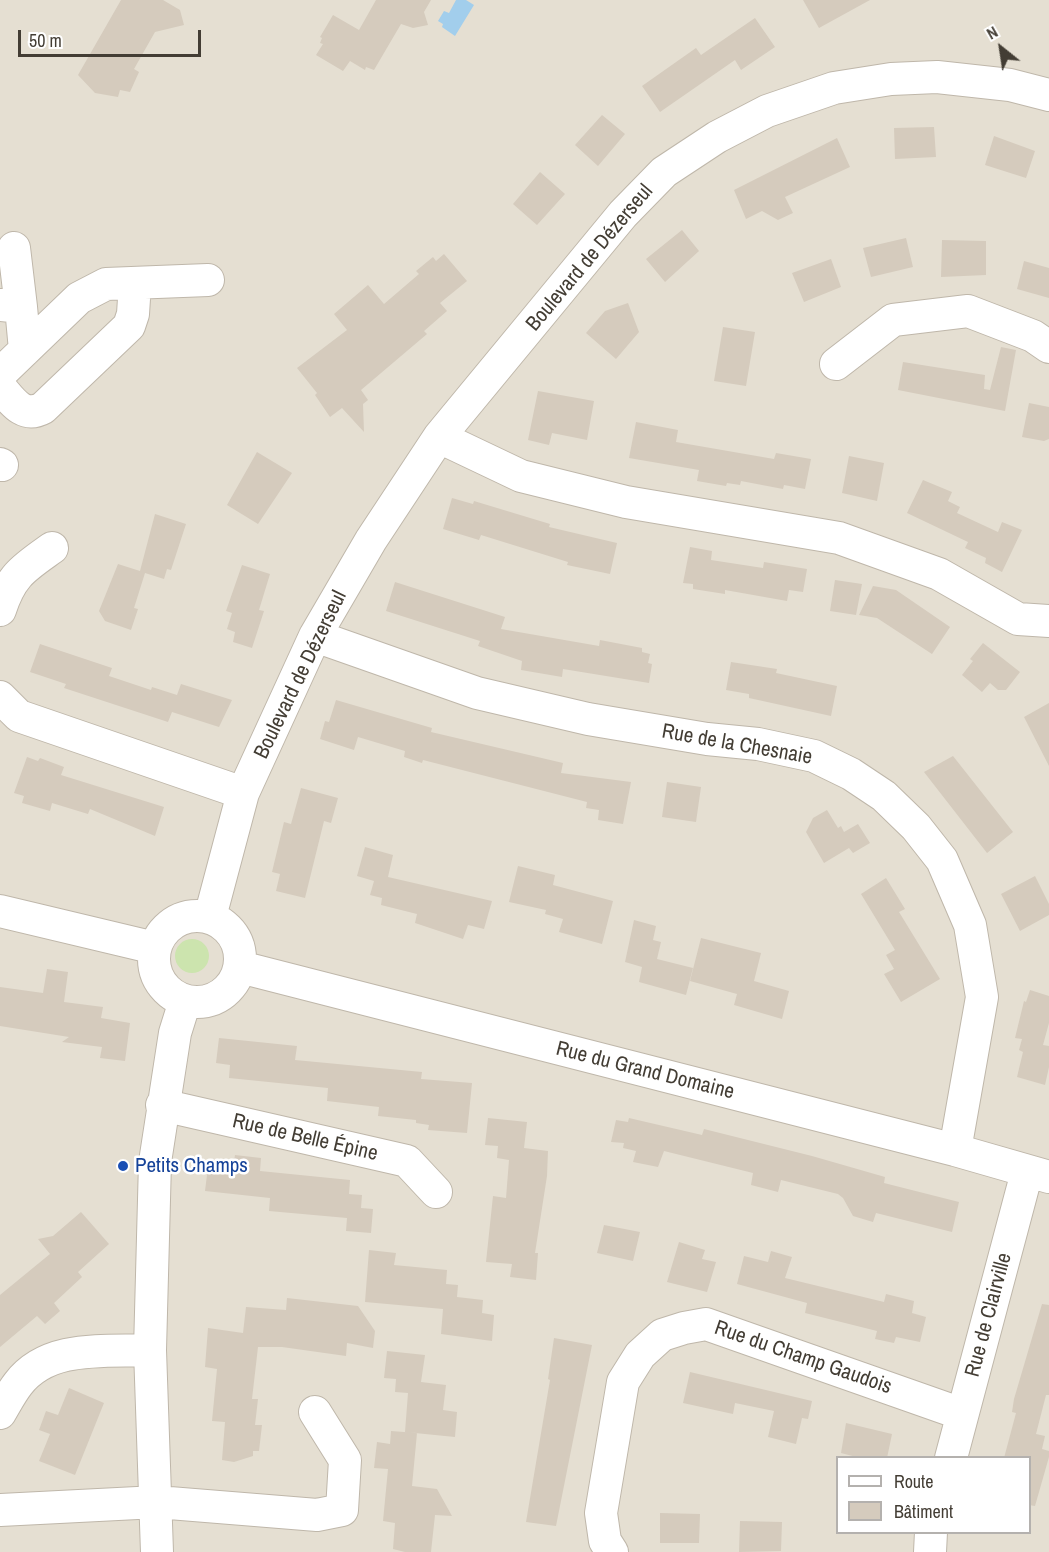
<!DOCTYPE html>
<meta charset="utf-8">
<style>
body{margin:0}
#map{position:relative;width:1049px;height:1552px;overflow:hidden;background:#f1ede4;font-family:"Archivo Narrow",sans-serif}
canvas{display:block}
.legend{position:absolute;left:836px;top:1456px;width:195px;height:78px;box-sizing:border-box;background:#fff;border:2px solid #b4b1ae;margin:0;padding:8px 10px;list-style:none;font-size:18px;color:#433d34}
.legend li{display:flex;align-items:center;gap:12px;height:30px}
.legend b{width:30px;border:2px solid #b4b1ae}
.north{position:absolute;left:971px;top:18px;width:60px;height:60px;-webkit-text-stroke:4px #fff;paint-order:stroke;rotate:330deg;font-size:16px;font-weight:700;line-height:24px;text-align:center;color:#433d34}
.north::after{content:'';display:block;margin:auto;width:21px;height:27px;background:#433d34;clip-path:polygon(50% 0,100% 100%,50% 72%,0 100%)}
.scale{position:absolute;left:18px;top:30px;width:183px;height:27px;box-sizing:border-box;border:3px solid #433d34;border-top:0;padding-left:8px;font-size:18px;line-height:21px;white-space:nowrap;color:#433d34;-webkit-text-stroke:4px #fff;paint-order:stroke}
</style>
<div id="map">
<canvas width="1049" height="1552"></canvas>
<ul class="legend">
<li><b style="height:8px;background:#fff"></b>Route</li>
<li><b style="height:16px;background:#d5cbbd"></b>Bâtiment</li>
</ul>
<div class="north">N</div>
<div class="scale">50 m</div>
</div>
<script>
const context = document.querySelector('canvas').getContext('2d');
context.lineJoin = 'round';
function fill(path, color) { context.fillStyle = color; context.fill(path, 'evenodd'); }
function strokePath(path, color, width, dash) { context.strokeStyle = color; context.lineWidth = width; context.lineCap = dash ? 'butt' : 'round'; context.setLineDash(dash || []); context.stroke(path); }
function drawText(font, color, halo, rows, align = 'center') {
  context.font = font + ' "Archivo Narrow",sans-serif'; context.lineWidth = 5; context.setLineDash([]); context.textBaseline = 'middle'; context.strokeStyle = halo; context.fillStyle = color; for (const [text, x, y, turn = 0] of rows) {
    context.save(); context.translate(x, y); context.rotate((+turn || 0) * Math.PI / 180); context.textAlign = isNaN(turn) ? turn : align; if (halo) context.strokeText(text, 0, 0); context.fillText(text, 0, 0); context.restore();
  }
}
const residential = new Path2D(`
 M 0,0 L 1049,0 L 1049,1552 L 0,1552 ZM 838,1458 L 1030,1458 L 1030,1532 L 838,1532 Z`);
const green = new Path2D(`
 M175 956a17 17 0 1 1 34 0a17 17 0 1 1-34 0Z`);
const water = new Path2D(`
 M 456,0 L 466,0 L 474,5 L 455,36 L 442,27 L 443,24 L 438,21 L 444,11 L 449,13 Z`);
const building = new Path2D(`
 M 121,0 L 163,0 L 180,10 L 184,25 L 155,32 L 134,69 L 139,72 L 130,92 L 120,90 L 118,97 L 95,93 L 78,75 Z
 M 376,0 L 431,0 L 424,12 L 428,25 L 413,28 L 401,24 L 374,70 L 366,67 L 365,70 L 350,61 L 343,71 L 316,55 L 323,44 L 320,43 L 322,38 L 320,37 L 333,15 L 359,30 Z
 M 803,0 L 870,0 L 819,28 Z
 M 755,18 L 775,47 L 741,70 L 735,60 L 660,112 L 642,86 L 696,48 L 701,55 Z
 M 602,115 L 625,134 L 598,166 L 575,145 Z
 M 934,127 L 936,157 L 895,159 L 894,128 Z
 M 994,136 L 1035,151 L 1026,178 L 985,165 Z
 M 837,138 L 850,167 L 785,197 L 793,213 L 778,220 L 762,211 L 746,219 L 734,190 Z
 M 540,172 L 565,194 L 537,225 L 513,204 Z
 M 682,230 L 699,251 L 665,282 L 646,259 Z
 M 906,238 L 913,267 L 871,277 L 863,248 Z
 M 942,240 L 986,241 L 986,275 L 941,277 Z
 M 444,254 L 467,281 L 440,303 L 447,311 L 424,331 L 427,334 L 361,390 L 368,400 L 363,404 L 364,432 L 342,408 L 330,417 L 315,395 L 317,393 L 297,368 L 347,330 L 334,314 L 368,285 L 384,304 L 419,274 L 416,271 L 433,257 L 436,261 Z
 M 831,259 L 841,287 L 804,302 L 792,273 Z
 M 1024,261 L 1049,268 L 1049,298 L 1017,289 Z
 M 628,303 L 639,332 L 616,359 L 586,333 L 605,311 Z
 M 723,327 L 755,332 L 746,386 L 714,381 Z
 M 1001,347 L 1016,350 L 1005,411 L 898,390 L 903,362 L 985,375 L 984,389 L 990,390 Z
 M 538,391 L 594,401 L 587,440 L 552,433 L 549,445 L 528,440 Z
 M 1029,403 L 1049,407 L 1049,439 L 1044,441 L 1022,437 Z
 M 636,422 L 678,430 L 676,442 L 774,459 L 776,453 L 811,459 L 805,489 L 784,485 L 783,489 L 741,481 L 740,485 L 727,483 L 726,486 L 697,481 L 699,470 L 629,458 Z
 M 257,452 L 292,473 L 258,524 L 227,505 Z
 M 849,456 L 884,463 L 877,501 L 842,493 Z
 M 923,480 L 952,492 L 948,501 L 960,507 L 957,513 L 998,532 L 1002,522 L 1022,530 L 1002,572 L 985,563 L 986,558 L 965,548 L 968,542 L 907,513 Z
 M 452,498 L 473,504 L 474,501 L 550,524 L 549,527 L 617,543 L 610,574 L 567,565 L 568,562 L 481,535 L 479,540 L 443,529 Z
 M 155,514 L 186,524 L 171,570 L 167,569 L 164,579 L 145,573 L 134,608 L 138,609 L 131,630 L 105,621 L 99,611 L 118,564 L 140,571 Z
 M 690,547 L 712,551 L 711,560 L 763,568 L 764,562 L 807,569 L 803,592 L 789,590 L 787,601 L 725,590 L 725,594 L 693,589 L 693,584 L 683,583 Z
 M 242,565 L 270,574 L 259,610 L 264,611 L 252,648 L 233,642 L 235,632 L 227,629 L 232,613 L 226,611 Z
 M 835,580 L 862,584 L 856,615 L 830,611 Z
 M 395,582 L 505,617 L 501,629 L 599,646 L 600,640 L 642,648 L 642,652 L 650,654 L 648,663 L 652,664 L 649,683 L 563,669 L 562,677 L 521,670 L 522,661 L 478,646 L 480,641 L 386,611 Z
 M 873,586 L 896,590 L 950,627 L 932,654 L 877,618 L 859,615 Z
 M 983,643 L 1020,672 L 1006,690 L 998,690 L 990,683 L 982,692 L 962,675 L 973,661 L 970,659 Z
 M 40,644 L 112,668 L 109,676 L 151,690 L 152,687 L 177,695 L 181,684 L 232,700 L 219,727 L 172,712 L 168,722 L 64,688 L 66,684 L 30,672 Z
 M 731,662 L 777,669 L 776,673 L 837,686 L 831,716 L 749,698 L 749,694 L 726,690 Z
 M 336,700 L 432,728 L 431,732 L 563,763 L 561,773 L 631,782 L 623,824 L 598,820 L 599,810 L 586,808 L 587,802 L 423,760 L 422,763 L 404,757 L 405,751 L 358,737 L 354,750 L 320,739 L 325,721 L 329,722 Z
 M 1049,703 L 1049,766 L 1024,717 Z
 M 953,756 L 1013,832 L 987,853 L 924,772 Z
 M 27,757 L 38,761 L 40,758 L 64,767 L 61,775 L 164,807 L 155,836 L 90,809 L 88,814 L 52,803 L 50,811 L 22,803 L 24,796 L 14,793 Z
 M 667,782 L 701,787 L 696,822 L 662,817 Z
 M 301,788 L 338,798 L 331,823 L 324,821 L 305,898 L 276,891 L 280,874 L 272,872 L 284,822 L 291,824 Z
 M 827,810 L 838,828 L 841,826 L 844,832 L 858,824 L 870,843 L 853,853 L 849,848 L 824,863 L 806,832 L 813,818 Z
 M 365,847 L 393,855 L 388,877 L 492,901 L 484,929 L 468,925 L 463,939 L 415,923 L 417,914 L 381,905 L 382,898 L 370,895 L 374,881 L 357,876 Z
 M 518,866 L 555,875 L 553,885 L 613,901 L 602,944 L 559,932 L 563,919 L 545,914 L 546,910 L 509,902 Z
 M 1035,876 L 1049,904 L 1049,915 L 1020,931 L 1001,894 Z
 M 886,878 L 905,909 L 899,912 L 940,979 L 901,1002 L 884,974 L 894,969 L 886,955 L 895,950 L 861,894 Z
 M 634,920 L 656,926 L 653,940 L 661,942 L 657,959 L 693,968 L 686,995 L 639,982 L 642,967 L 625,962 Z
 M 701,938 L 761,953 L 754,981 L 789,991 L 782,1019 L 734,1005 L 737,994 L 690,981 Z
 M 47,969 L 68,972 L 64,1002 L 103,1007 L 101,1018 L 130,1023 L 125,1061 L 100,1058 L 102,1047 L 62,1042 L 69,1037 L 0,1026 L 0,987 L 43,993 Z
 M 1030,990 L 1049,996 L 1049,1023 L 1043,1045 L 1049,1046 L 1049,1067 L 1045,1085 L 1017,1077 L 1023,1052 L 1019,1050 L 1022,1039 L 1015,1038 L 1024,1001 L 1026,1002 Z
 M 219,1038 L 297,1046 L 295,1060 L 422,1072 L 421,1079 L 472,1083 L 467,1133 L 428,1130 L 429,1125 L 416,1123 L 416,1120 L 378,1116 L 379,1107 L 327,1101 L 328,1088 L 229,1078 L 230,1065 L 216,1063 Z
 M 488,1118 L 527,1122 L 524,1148 L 548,1151 L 547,1176 L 535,1253 L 538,1253 L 536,1280 L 510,1277 L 512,1264 L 486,1262 L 493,1196 L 506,1198 L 509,1160 L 497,1158 L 498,1146 L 485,1145 Z
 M 629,1118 L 702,1135 L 704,1129 L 812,1156 L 885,1177 L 884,1183 L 959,1202 L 952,1232 L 876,1213 L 873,1222 L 853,1216 L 843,1198 L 838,1194 L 781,1180 L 778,1192 L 751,1185 L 753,1173 L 664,1151 L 658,1167 L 633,1162 L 636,1151 L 623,1148 L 624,1143 L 611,1142 L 616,1120 L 628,1122 Z
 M 235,1155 L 261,1158 L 260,1171 L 350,1180 L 349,1194 L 362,1195 L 361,1208 L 373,1209 L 371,1233 L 346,1231 L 347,1218 L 269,1211 L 270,1198 L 205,1191 L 209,1159 L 234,1161 Z
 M 81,1212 L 109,1244 L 78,1272 L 82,1277 L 54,1303 L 60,1311 L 45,1324 L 37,1316 L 0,1347 L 0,1295 L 50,1254 L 38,1239 L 53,1236 Z
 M 604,1225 L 640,1232 L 633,1261 L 597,1253 Z
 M 679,1242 L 705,1250 L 702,1259 L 716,1262 L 707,1292 L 667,1282 Z
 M 369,1250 L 396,1253 L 394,1265 L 447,1270 L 446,1284 L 458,1285 L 457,1297 L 483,1300 L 482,1313 L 494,1315 L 492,1341 L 441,1334 L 443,1309 L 365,1302 Z
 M 771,1251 L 792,1257 L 785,1278 L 884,1302 L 886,1294 L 914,1301 L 912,1313 L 926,1317 L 920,1342 L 896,1337 L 894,1343 L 875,1339 L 877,1331 L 805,1313 L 807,1303 L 737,1284 L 744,1256 L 768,1262 Z
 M 287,1298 L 358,1306 L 375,1331 L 373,1348 L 347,1343 L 346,1356 L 282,1347 L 258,1347 L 252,1399 L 258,1399 L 255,1425 L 262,1425 L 259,1451 L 253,1451 L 253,1456 L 234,1462 L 222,1460 L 225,1422 L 212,1421 L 217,1369 L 205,1367 L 208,1328 L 243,1333 L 246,1307 L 286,1310 Z
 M 1042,1304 L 1049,1305 L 1049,1395 L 1046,1395 L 1036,1434 L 1045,1436 L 1042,1449 L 1049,1451 L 1049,1457 L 1035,1506 L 1029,1505 L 1029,1458 L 1004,1458 L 1016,1413 L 1012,1412 L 1014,1399 Z
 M 554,1338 L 592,1345 L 556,1526 L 526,1522 L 550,1380 L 548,1379 Z
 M 387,1351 L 425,1355 L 421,1382 L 446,1385 L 443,1410 L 457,1412 L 455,1437 L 405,1432 L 408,1393 L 395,1392 L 396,1379 L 384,1378 Z
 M 690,1372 L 812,1401 L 808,1419 L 802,1418 L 796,1444 L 768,1437 L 774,1411 L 735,1403 L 733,1414 L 683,1403 Z
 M 69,1388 L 104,1403 L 75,1475 L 39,1461 L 50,1434 L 39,1430 L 46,1411 L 58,1415 Z
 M 846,1423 L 892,1434 L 887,1458 L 860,1458 L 841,1453 Z
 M 391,1431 L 417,1433 L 412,1486 L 437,1489 L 452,1516 L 435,1515 L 431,1552 L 405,1552 L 393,1549 L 395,1523 L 383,1521 L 388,1469 L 374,1468 L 377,1442 L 390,1444 Z
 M 660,1513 L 700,1514 L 699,1543 L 660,1543 Z
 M 740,1521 L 782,1522 L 781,1551 L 739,1552 Z`);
const minor = new Path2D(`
 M 14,248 L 21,307
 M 0,305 L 21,307 L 25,350
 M 836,364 L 893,320 L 968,311 L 1033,336 L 1049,347
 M 0,374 L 79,298 L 106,284 L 208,280
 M 0,387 C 12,401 23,419 43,408 L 129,326 L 133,314 L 135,283
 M 439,437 L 521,476 L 626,502 L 839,538 L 939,574 L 1018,619 L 1049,621
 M 0,464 L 2,465
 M 0,610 C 11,575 24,568 52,548
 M 315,636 L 477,693 L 588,719 L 707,739 L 758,744 L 814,756 L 851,774 L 884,796 L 916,827 L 942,860 L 970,925 L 982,997 L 955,1150
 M 0,697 L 19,716 L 243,793
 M 0,911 L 155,948
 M154 959a43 43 0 1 1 86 0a43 43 0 1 1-86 0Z
 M 210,917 L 243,793 L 315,636 L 371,540 L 439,437 L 623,214 L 664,172 L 717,137 L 767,111 L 834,88 L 891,79 L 937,77 L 1010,85 L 1049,95
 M 240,967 L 955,1150 L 1049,1177
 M 162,1105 L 407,1161 L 436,1192
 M 0,1413 C 6,1403 11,1393 18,1384 C 48,1344 105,1352 150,1350
 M 951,1458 L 1027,1172
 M 0,1510 L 157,1502 L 317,1515 L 342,1510 L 345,1460 L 315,1412
 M 157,1552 L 150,1350 L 155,1162 L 175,1033 L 185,1001
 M 612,1552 L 605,1541 L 601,1513 L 623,1382 L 640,1355 L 662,1335 L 684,1328 L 706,1324 L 962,1414
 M 930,1552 L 931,1532`);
const markers = [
 [123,1166,6,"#1a4fb4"]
];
const streetNames = [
 ["Boulevard de Dézerseul",590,258,-50],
 ["Boulevard de Dézerseul",301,675,-64],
 ["Rue de la Chesnaie",737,745,10],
 ["Rue du Grand Domaine",645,1071,14],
 ["Rue de Belle Épine",305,1138,13],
 ["Rue de Clairville",989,1315,-75],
 ["Rue du Champ Gaudois",803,1358,19]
];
const transitNames = [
 ["Petits Champs",135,1166]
];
fill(residential, '#e5dfd2');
fill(green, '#cce4ae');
fill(water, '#a2ceec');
fill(building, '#d5cbbd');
strokePath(minor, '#bfb7aa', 34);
strokePath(minor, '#fff', 32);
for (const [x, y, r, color] of markers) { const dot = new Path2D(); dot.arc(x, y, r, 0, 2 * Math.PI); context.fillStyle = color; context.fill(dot); strokePath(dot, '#fff', 2); }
drawText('21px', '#433d34', '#fff', streetNames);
drawText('21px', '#164399', '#fff', transitNames, 'left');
</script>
